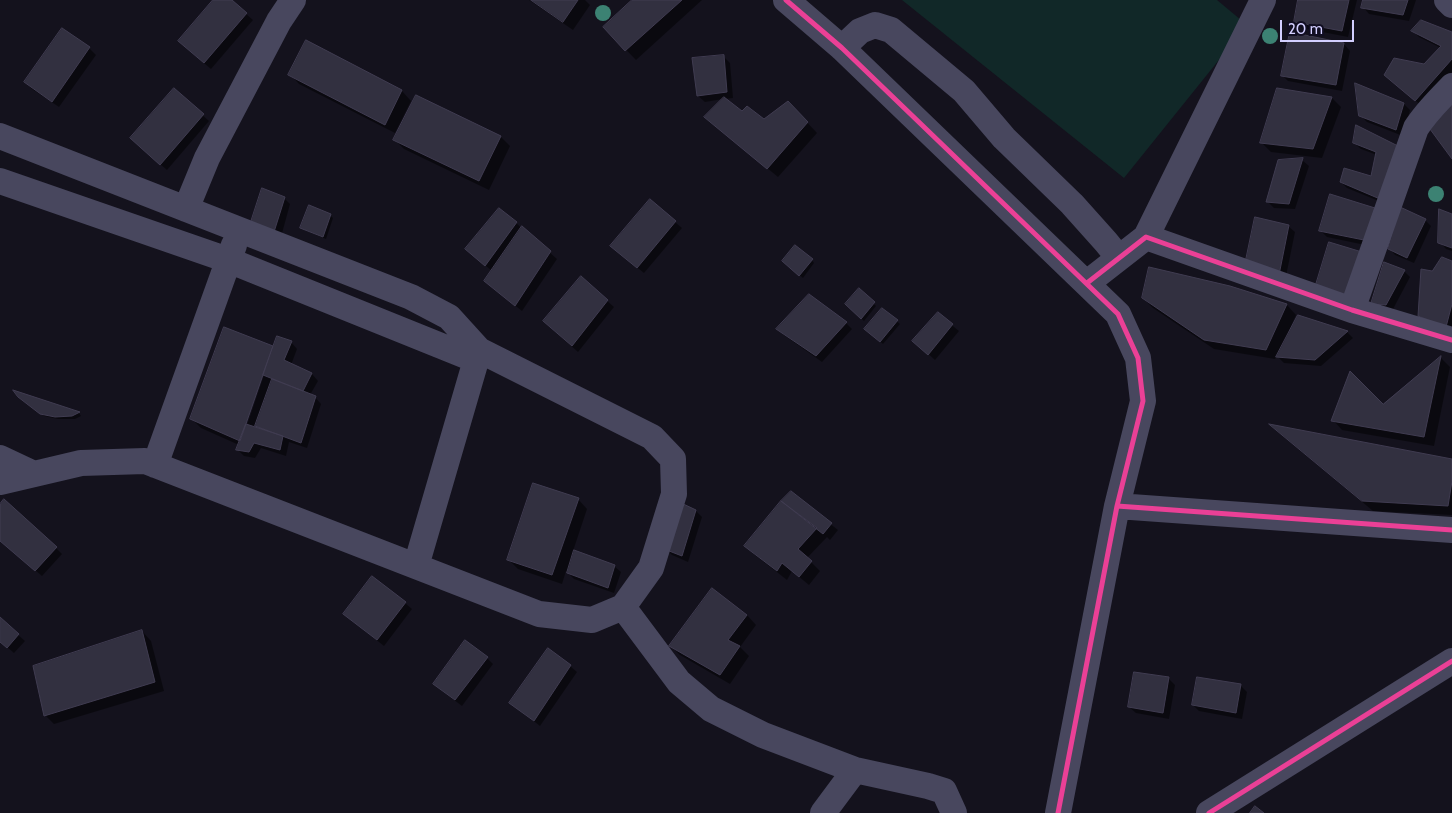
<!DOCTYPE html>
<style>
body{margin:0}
#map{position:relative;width:1452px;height:813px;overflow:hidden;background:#14121d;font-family:Cabin,sans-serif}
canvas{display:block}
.scale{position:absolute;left:1280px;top:20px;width:74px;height:22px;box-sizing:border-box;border:2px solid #d3cfff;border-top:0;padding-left:6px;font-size:15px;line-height:18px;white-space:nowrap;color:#d3cfff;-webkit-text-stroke:4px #110e22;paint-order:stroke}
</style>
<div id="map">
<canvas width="1452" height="813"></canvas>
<div class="scale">20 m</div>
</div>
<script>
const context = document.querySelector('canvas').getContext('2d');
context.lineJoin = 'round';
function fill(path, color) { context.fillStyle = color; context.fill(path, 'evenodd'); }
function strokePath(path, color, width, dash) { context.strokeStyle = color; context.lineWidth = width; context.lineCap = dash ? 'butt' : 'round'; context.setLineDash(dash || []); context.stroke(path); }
const green = new Path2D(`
 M 902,0 L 1217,0 L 1247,25 L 1124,178 Z`);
const shadow = new Path2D(`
 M 215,0 L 230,0 L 253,20 L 211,69 L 186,48 Z
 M 529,0 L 585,0 L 590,5 L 573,30 Z
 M 634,0 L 702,0 L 636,60 L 604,27 Z
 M 1299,0 L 1357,0 L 1348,37 L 1302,28 L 1295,22 Z
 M 1364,0 L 1416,0 L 1409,21 L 1369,14 L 1363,7 Z
 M 62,29 L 89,48 L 96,55 L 59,107 L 32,89 L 25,82 Z
 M 1413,31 L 1452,33 L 1452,72 L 1422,106 L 1392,81 L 1424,66 L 1441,48 L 1419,37 Z
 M 307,42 L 402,91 L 411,101 L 395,133 L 299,84 L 290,74 Z
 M 1344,44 L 1350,51 L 1342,91 L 1288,81 L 1282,75 Z
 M 723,56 L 730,63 L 733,98 L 724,99 L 743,113 L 764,121 L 788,102 L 817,133 L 778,177 L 716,126 L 723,99 L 705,102 L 698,96 L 694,59 Z
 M 1357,85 L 1404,104 L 1410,110 L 1403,136 L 1367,122 L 1360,115 Z
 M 1278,89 L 1332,98 L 1341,107 L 1322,158 L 1271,152 L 1262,143 Z
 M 174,90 L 209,121 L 167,170 L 138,145 Z
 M 501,137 L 510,146 L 489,190 L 404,149 L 395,140 Z
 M 1354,143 L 1397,147 L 1386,204 L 1347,188 L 1341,182 L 1372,177 L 1377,155 L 1361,149 Z
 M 1302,160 L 1309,166 L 1295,209 L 1274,208 L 1268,202 Z
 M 1331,196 L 1370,246 L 1327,237 L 1321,231 Z
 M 284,198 L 290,204 L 281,237 L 259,229 Z
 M 650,201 L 682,228 L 644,273 L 618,252 Z
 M 330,215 L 333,218 L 326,239 L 305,230 L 302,228 Z
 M 1452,216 L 1452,251 L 1446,249 L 1440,242 Z
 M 1425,220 L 1431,226 L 1414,263 L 1395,255 L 1389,248 Z
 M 516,223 L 557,259 L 522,311 L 492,287 L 492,271 L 473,255 Z
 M 1288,226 L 1295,232 L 1285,281 L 1253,271 Z
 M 812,260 L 814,263 L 803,278 L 783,261 Z
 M 1452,262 L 1452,332 L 1426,322 Z
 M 1404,271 L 1410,277 L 1392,311 L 1372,303 Z
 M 581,278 L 614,307 L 578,352 L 551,328 Z
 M 1230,288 L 1287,305 L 1296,315 L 1288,333 L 1290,334 L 1298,317 L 1347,332 L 1353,338 L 1321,366 L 1284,363 L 1277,356 L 1275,359 L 1214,349 L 1153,308 L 1143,298 Z
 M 859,290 L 876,306 L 864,321 L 846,304 Z
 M 882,309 L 900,324 L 883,344 L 866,329 Z
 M 938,314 L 959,331 L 935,360 L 914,341 Z
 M 846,323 L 852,329 L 822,362 L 784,335 L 778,329 Z
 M 291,342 L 297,349 L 291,365 L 312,374 L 318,381 L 310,395 L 315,397 L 321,404 L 307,448 L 289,442 L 286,456 L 261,448 L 255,458 L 244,456 L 238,450 L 239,445 L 201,428 L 192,419 L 272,347 L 274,349 ZM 262,373 L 264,375 L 245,431 L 243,430 Z
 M 1441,358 L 1450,367 L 1434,446 L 1342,430 L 1333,420 L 1383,406 Z
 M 16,392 L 79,413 L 81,416 L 75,419 L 58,419 L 44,416 L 23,399 Z
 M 1272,426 L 1452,460 L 1452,515 L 1373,511 Z
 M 791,493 L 838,530 L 830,540 L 827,537 L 807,558 L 820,571 L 809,585 L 792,571 L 787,580 L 755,555 L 746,546 Z
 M 578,499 L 587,509 L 573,551 L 614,566 L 621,572 L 614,593 L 574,579 L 566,571 L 562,584 L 518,569 L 509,560 Z
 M 0,506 L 56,548 L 62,554 L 42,576 L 0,540 Z
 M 696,511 L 702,517 L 688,562 L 672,555 L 666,549 Z
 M 405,603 L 412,609 L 384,646 L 344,614 Z
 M 747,615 L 756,625 L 740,647 L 749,656 L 730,684 L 680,655 L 671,646 Z
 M 0,619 L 25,641 L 14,653 L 0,641 Z
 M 142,631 L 151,641 L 164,691 L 54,724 L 45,715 Z
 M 487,658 L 493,664 L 462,706 L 441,690 L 434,684 Z
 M 570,666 L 577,672 L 540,726 L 511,703 Z
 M 1169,679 L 1175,685 L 1169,719 L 1136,713 L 1129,707 Z
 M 1240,685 L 1247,692 L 1242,719 L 1199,711 L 1193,705 Z`);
const building = new Path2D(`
 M 213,0 L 232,0 L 247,13 L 204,63 L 178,41 Z
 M 531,0 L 578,0 L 563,22 Z
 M 632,0 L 682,0 L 625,51 L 603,27 Z
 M 1298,0 L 1349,0 L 1342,31 L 1294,22 Z
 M 1363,0 L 1408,0 L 1403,15 L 1361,8 Z
 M 1421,20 L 1452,32 L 1452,59 L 1415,101 L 1384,75 L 1394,58 L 1424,64 L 1441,46 L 1411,31 Z
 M 62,28 L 90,47 L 52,102 L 24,82 Z
 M 1290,32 L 1344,43 L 1336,85 L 1281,76 Z
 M 306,40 L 402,90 L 385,125 L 288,75 Z
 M 724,55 L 727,92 L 697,96 L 692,58 Z
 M 1355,83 L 1404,103 L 1396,130 L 1359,116 Z
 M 174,88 L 204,114 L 160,165 L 130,138 Z
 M 1277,88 L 1332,97 L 1313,149 L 1260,143 Z
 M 416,95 L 501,136 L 479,181 L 393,140 Z
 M 724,97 L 742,111 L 747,106 L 764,119 L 788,101 L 808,122 L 767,169 L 704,117 Z
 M 1452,97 L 1452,159 L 1427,125 Z
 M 1356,125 L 1398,146 L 1380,199 L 1340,182 L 1344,168 L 1371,176 L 1376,152 L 1353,143 Z
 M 1303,158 L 1289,204 L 1266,202 L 1278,160 Z
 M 262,188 L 285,197 L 274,232 L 251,222 Z
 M 1330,194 L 1375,208 L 1364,240 L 1319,231 Z
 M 650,199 L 676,221 L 637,268 L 610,246 Z
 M 309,205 L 331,214 L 323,237 L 300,228 Z
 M 1400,207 L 1426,219 L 1407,258 L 1388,249 Z
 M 499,208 L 517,222 L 485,266 L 465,249 Z
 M 1439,209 L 1452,214 L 1452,248 L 1438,243 Z
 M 1255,217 L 1289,225 L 1279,275 L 1245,265 Z
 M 522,226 L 551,251 L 515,306 L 484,281 Z
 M 1329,242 L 1362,252 L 1349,297 L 1315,288 Z
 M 795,245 L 813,259 L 799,276 L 782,261 Z
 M 1442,257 L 1452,261 L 1452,304 L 1446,327 L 1418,316 L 1421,269 L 1432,271 Z
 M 1384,262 L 1405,270 L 1386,305 L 1371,304 Z
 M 1149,267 L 1230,286 L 1287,304 L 1266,350 L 1204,340 L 1142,298 Z
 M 581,276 L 608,300 L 572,346 L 543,321 Z
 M 859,288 L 875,302 L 861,319 L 845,304 Z
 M 809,294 L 847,322 L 816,356 L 776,329 Z
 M 882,308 L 898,320 L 880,342 L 864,329 Z
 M 938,312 L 953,324 L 928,355 L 912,341 Z
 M 1298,315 L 1348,331 L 1315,360 L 1276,357 Z
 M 224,327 L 273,346 L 240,441 L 190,419 Z
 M 277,336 L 292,341 L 284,360 L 312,373 L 303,391 L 263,375 Z
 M 1441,356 L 1424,437 L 1331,421 L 1350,371 L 1383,404 Z
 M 272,379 L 316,396 L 301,443 L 255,426 Z
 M 13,390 L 80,412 L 72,416 L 55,417 L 40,414 L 18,397 Z
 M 246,424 L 283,436 L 280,450 L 254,443 L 249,452 L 236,450 Z
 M 1269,424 L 1452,459 L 1452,481 L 1448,506 L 1362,501 Z
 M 533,483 L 579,498 L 552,575 L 507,560 Z
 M 791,491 L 832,523 L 823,534 L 781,501 Z
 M 4,499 L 57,547 L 35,571 L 0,541 L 0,504 Z
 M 781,501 L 817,528 L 798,549 L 812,561 L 799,577 L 782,563 L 777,571 L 744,546 Z
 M 679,502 L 696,510 L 682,556 L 664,549 Z
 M 574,550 L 615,565 L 608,588 L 567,573 Z
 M 372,576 L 406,602 L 377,640 L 343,614 Z
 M 712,588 L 747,615 L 728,640 L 740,646 L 720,675 L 669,646 Z
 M 0,617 L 19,634 L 7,648 L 0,642 Z
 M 142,630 L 155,682 L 44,716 L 33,666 Z
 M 465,640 L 488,657 L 455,700 L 433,684 Z
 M 548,648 L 571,665 L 534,721 L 509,703 Z
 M 1134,672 L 1169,677 L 1163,713 L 1128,707 Z
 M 1197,677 L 1241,684 L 1236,713 L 1192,705 Z
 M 1255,806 L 1264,813 L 1250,813 Z`);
const minor = new Path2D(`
 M 786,0 L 842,48 L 1118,314 L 1138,358 L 1143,401 L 1117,506 L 1058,813
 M 1447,0 L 1452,5
 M 842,48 L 860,31 L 875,25 L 891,30 L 964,91 L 1004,138 L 1072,204 L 1106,242 L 1119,258
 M 0,136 L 411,297 L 449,317 L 479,350 L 652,437 L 673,459 L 674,494 L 651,568 L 623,607 L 592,620 L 539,614 L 145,461 L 81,463 L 0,482
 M 0,181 L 228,260 L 476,360
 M 186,209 L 207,158 L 279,21 L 293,0
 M 1146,237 L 1263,0
 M 1087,283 L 1146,237 L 1352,310 L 1452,340
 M 1352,310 L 1416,128 C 1426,112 1439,100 1452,86
 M 0,458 L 34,474
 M 155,465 L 234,245
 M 1117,506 L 1452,530
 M 416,566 L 479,350
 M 623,607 L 679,682 L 711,709 L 763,735 L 855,770 L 928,786 L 944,791 L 954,813
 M 823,813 L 855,770
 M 1209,813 L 1452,661`);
const cycleway = new Path2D(`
 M 786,0 L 842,48 L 1118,314 L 1138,358 L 1143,401 L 1117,506 L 1058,813
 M 1087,283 L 1146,237 L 1352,310 L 1452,340
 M 1117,506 L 1452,530
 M 1209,813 L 1452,661`);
const trees = [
 [603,13],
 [1270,36],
 [1436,194]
];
fill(green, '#112828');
fill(shadow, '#0007');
fill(building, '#323040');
strokePath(building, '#403c51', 1);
strokePath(minor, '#48475e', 26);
strokePath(cycleway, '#ea4096', 5);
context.fillStyle = '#3c8273';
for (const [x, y] of trees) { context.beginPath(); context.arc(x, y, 8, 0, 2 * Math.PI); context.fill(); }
</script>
